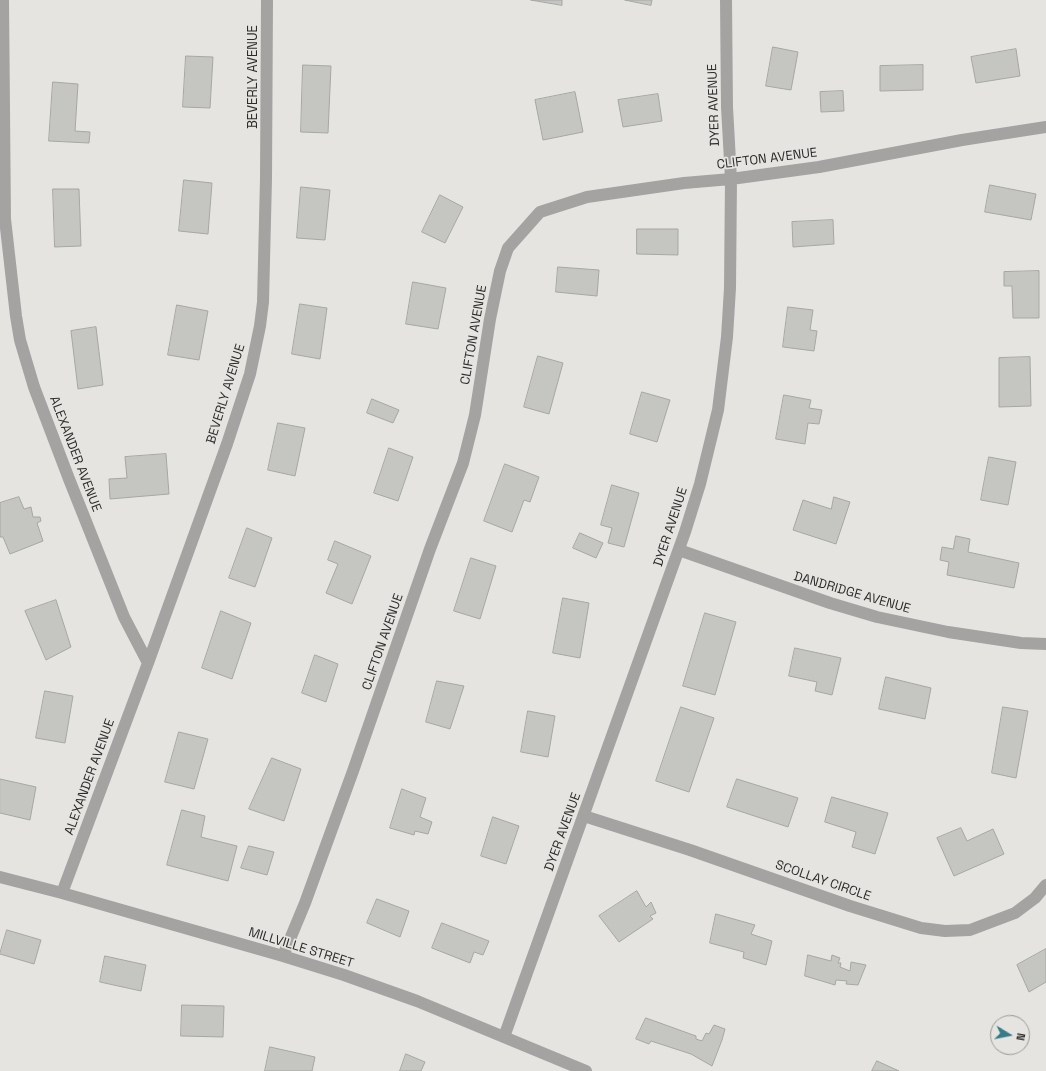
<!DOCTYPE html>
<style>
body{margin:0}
#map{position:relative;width:1046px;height:1071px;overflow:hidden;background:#e6e4e1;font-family:"Space Grotesk",sans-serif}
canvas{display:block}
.north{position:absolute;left:990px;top:1015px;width:40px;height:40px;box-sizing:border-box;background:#e6e4e1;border:1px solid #9c9a98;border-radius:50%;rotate:100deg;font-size:11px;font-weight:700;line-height:16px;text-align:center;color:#2d2c2b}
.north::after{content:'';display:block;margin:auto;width:14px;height:18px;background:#377b8b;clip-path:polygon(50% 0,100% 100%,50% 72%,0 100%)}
</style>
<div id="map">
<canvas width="1046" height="1071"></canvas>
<div class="north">N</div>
</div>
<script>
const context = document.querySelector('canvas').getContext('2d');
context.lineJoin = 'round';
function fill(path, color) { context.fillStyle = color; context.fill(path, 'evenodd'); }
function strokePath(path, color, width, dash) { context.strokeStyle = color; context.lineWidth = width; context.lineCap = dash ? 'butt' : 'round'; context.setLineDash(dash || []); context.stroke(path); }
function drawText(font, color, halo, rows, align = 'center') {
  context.font = font + ' "Space Grotesk",sans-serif'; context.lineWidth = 3.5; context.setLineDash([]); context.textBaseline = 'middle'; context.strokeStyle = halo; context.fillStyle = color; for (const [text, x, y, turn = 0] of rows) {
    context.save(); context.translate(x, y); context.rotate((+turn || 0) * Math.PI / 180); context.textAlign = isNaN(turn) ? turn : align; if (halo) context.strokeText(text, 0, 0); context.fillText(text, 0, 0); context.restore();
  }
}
const building = new Path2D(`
 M 531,0 L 562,0 L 562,5 Z
 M 625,0 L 652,0 L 651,5 Z
 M 773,47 L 798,52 L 791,90 L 766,86 Z
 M 1016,49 L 1020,76 L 976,83 L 971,57 Z
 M 186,56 L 213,57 L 210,108 L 183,107 Z
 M 303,65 L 331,66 L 328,133 L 301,132 Z
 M 923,65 L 923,90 L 880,91 L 880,66 Z
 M 53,82 L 78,84 L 75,131 L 90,132 L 89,143 L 49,141 Z
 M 843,91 L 844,111 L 821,112 L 820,92 Z
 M 575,92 L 583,132 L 543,140 L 535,100 Z
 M 658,94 L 662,121 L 623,127 L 618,100 Z
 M 184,180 L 212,183 L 208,234 L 179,231 Z
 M 990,185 L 1036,194 L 1031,220 L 985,212 Z
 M 301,187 L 330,190 L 325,240 L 297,238 Z
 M 53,189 L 79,189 L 81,246 L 55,247 Z
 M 440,195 L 463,207 L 445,243 L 422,232 Z
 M 833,220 L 834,244 L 793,247 L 792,222 Z
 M 637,229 L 678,229 L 678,255 L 637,254 Z
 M 558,267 L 599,270 L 597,296 L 556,292 Z
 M 1039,271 L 1039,318 L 1013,318 L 1012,286 L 1004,286 L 1004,272 Z
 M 413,282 L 446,288 L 438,329 L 406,324 Z
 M 300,304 L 327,308 L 320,359 L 292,354 Z
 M 177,305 L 208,311 L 199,360 L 168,355 Z
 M 788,307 L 813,310 L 810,330 L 817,331 L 814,351 L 783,347 Z
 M 96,327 L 103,385 L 78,389 L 71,331 Z
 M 538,356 L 563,363 L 549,414 L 524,407 Z
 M 1030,357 L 1031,406 L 999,407 L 999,358 Z
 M 642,392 L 670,400 L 657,442 L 630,434 Z
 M 784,395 L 811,400 L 809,408 L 822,410 L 819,424 L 808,423 L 805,444 L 776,439 Z
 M 372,399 L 399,410 L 393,423 L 367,413 Z
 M 278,423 L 305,428 L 295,476 L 268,470 Z
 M 389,448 L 413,457 L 398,501 L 374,493 Z
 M 166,454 L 169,494 L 110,499 L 109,479 L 127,478 L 125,457 Z
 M 989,457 L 1016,462 L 1008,505 L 981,500 Z
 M 505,464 L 539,477 L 530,502 L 524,500 L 512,532 L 484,521 Z
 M 612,485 L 639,493 L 624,547 L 608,543 L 612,528 L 601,525 Z
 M 19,497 L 24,509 L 31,507 L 33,517 L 40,517 L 41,521 L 37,523 L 43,541 L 10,554 L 3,537 L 0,537 L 0,503 Z
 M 834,497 L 850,502 L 836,544 L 793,530 L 803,500 L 831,509 Z
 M 247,528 L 272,538 L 255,587 L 229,578 Z
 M 580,533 L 603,543 L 596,558 L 573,548 Z
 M 956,536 L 970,539 L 968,552 L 1019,563 L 1014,588 L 947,575 L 949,562 L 940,560 L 942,547 L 953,549 Z
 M 335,541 L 371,556 L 352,604 L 326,593 L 338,564 L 328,560 Z
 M 471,558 L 496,566 L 480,619 L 454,611 Z
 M 563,598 L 589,603 L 580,658 L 553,653 Z
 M 56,600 L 71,647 L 46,660 L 25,611 Z
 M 221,611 L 251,623 L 232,679 L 202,668 Z
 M 705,613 L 736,622 L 715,695 L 683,686 Z
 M 795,648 L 841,658 L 832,695 L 815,691 L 817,682 L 789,676 Z
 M 315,655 L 338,664 L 326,702 L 302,693 Z
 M 886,677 L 931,688 L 925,719 L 879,709 Z
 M 437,681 L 464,686 L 450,729 L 426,722 Z
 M 45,691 L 73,696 L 65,743 L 36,738 Z
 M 681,707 L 714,718 L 689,792 L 656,781 Z
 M 1003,707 L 1028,711 L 1016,778 L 992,773 Z
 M 528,711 L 555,716 L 548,757 L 521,752 Z
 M 179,732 L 208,739 L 194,789 L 165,782 Z
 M 272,758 L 301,769 L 284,821 L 249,809 Z
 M 0,779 L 36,787 L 30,820 L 0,813 Z
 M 737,779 L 798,798 L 788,827 L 727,807 Z
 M 402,789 L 426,798 L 420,817 L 432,822 L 428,834 L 415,831 L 414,835 L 390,828 Z
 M 832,797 L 888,813 L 875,854 L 852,847 L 856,832 L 825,822 Z
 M 182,810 L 205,816 L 201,837 L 237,846 L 228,881 L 167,865 Z
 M 493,817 L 519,826 L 506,864 L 481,856 Z
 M 961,828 L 967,841 L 993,829 L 1004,854 L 954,876 L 937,838 Z
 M 249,846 L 274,852 L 267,875 L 241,868 Z
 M 637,891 L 646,907 L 651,902 L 656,913 L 650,916 L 653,919 L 619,942 L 599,916 Z
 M 377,899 L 409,911 L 400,937 L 367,923 Z
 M 716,914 L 755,925 L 751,934 L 772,941 L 766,965 L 743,958 L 744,952 L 710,943 Z
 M 442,923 L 489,941 L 483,955 L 474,952 L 470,963 L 432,948 Z
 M 7,930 L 41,940 L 34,964 L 0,954 Z
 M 1046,949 L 1046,982 L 1029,992 L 1017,965 Z
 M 808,955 L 831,961 L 832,955 L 840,958 L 838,963 L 841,963 L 840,967 L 850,971 L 851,962 L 866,965 L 858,985 L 846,984 L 847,981 L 836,980 L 835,985 L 805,976 Z
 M 105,956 L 146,965 L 141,991 L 100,982 Z
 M 182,1005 L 224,1006 L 223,1037 L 181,1036 Z
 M 646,1018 L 696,1036 L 696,1039 L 702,1041 L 706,1033 L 709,1034 L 714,1025 L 725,1029 L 722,1040 L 712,1066 L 691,1054 L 651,1041 L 649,1044 L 636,1039 Z
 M 270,1047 L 315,1057 L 312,1071 L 265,1071 Z
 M 406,1054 L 425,1062 L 421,1071 L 400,1071 Z
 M 877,1061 L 899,1071 L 872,1071 Z`);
const minor = new Path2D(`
 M 3,0 L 5,219 L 16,316 L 20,340 L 34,387 L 69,479 L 124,617 L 148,663 L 62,893
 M 679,550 L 830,603 L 877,617 L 948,632 L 1021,643 L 1046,644
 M 148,663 L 227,444 L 250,374 L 260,326 L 263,302 L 266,179 L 267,0
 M 584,816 L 690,850 L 850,906 L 921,928 L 945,931 L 970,930 L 1015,913 L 1035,898 L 1046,885
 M 0,877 L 62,893 L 283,956 L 344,975 L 417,1001 L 586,1071
 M 283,956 L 305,903 L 353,771 L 430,549 L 463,463 L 475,415 L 490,319 L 500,271 L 508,248 L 540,212 L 587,197 L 684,183 L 731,179 L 819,167 L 962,140 L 1046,127
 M 504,1037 L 685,532 L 700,484 L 718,410 L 727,337 L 730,288 L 731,179 L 727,107 L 726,0`);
const streetNames = [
 ["BEVERLY AVENUE",253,77,-90],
 ["DYER AVENUE",714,105,-92],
 ["CLIFTON AVENUE",767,159,-7],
 ["CLIFTON AVENUE",474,335,-80],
 ["BEVERLY AVENUE",226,394,-73],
 ["ALEXANDER AVENUE",75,454,69],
 ["DYER AVENUE",671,527,-72],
 ["DANDRIDGE AVENUE",852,593,16],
 ["CLIFTON AVENUE",383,642,-71],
 ["ALEXANDER AVENUE",90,777,-70],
 ["DYER AVENUE",563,832,-70],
 ["SCOLLAY CIRCLE",823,881,19],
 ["MILLVILLE STREET",301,948,17]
];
fill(building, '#c5c5c2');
strokePath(building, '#a6a7a3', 1);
strokePath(minor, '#a4a3a2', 12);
drawText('13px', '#2d2c2b', '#e6e4e1', streetNames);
</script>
